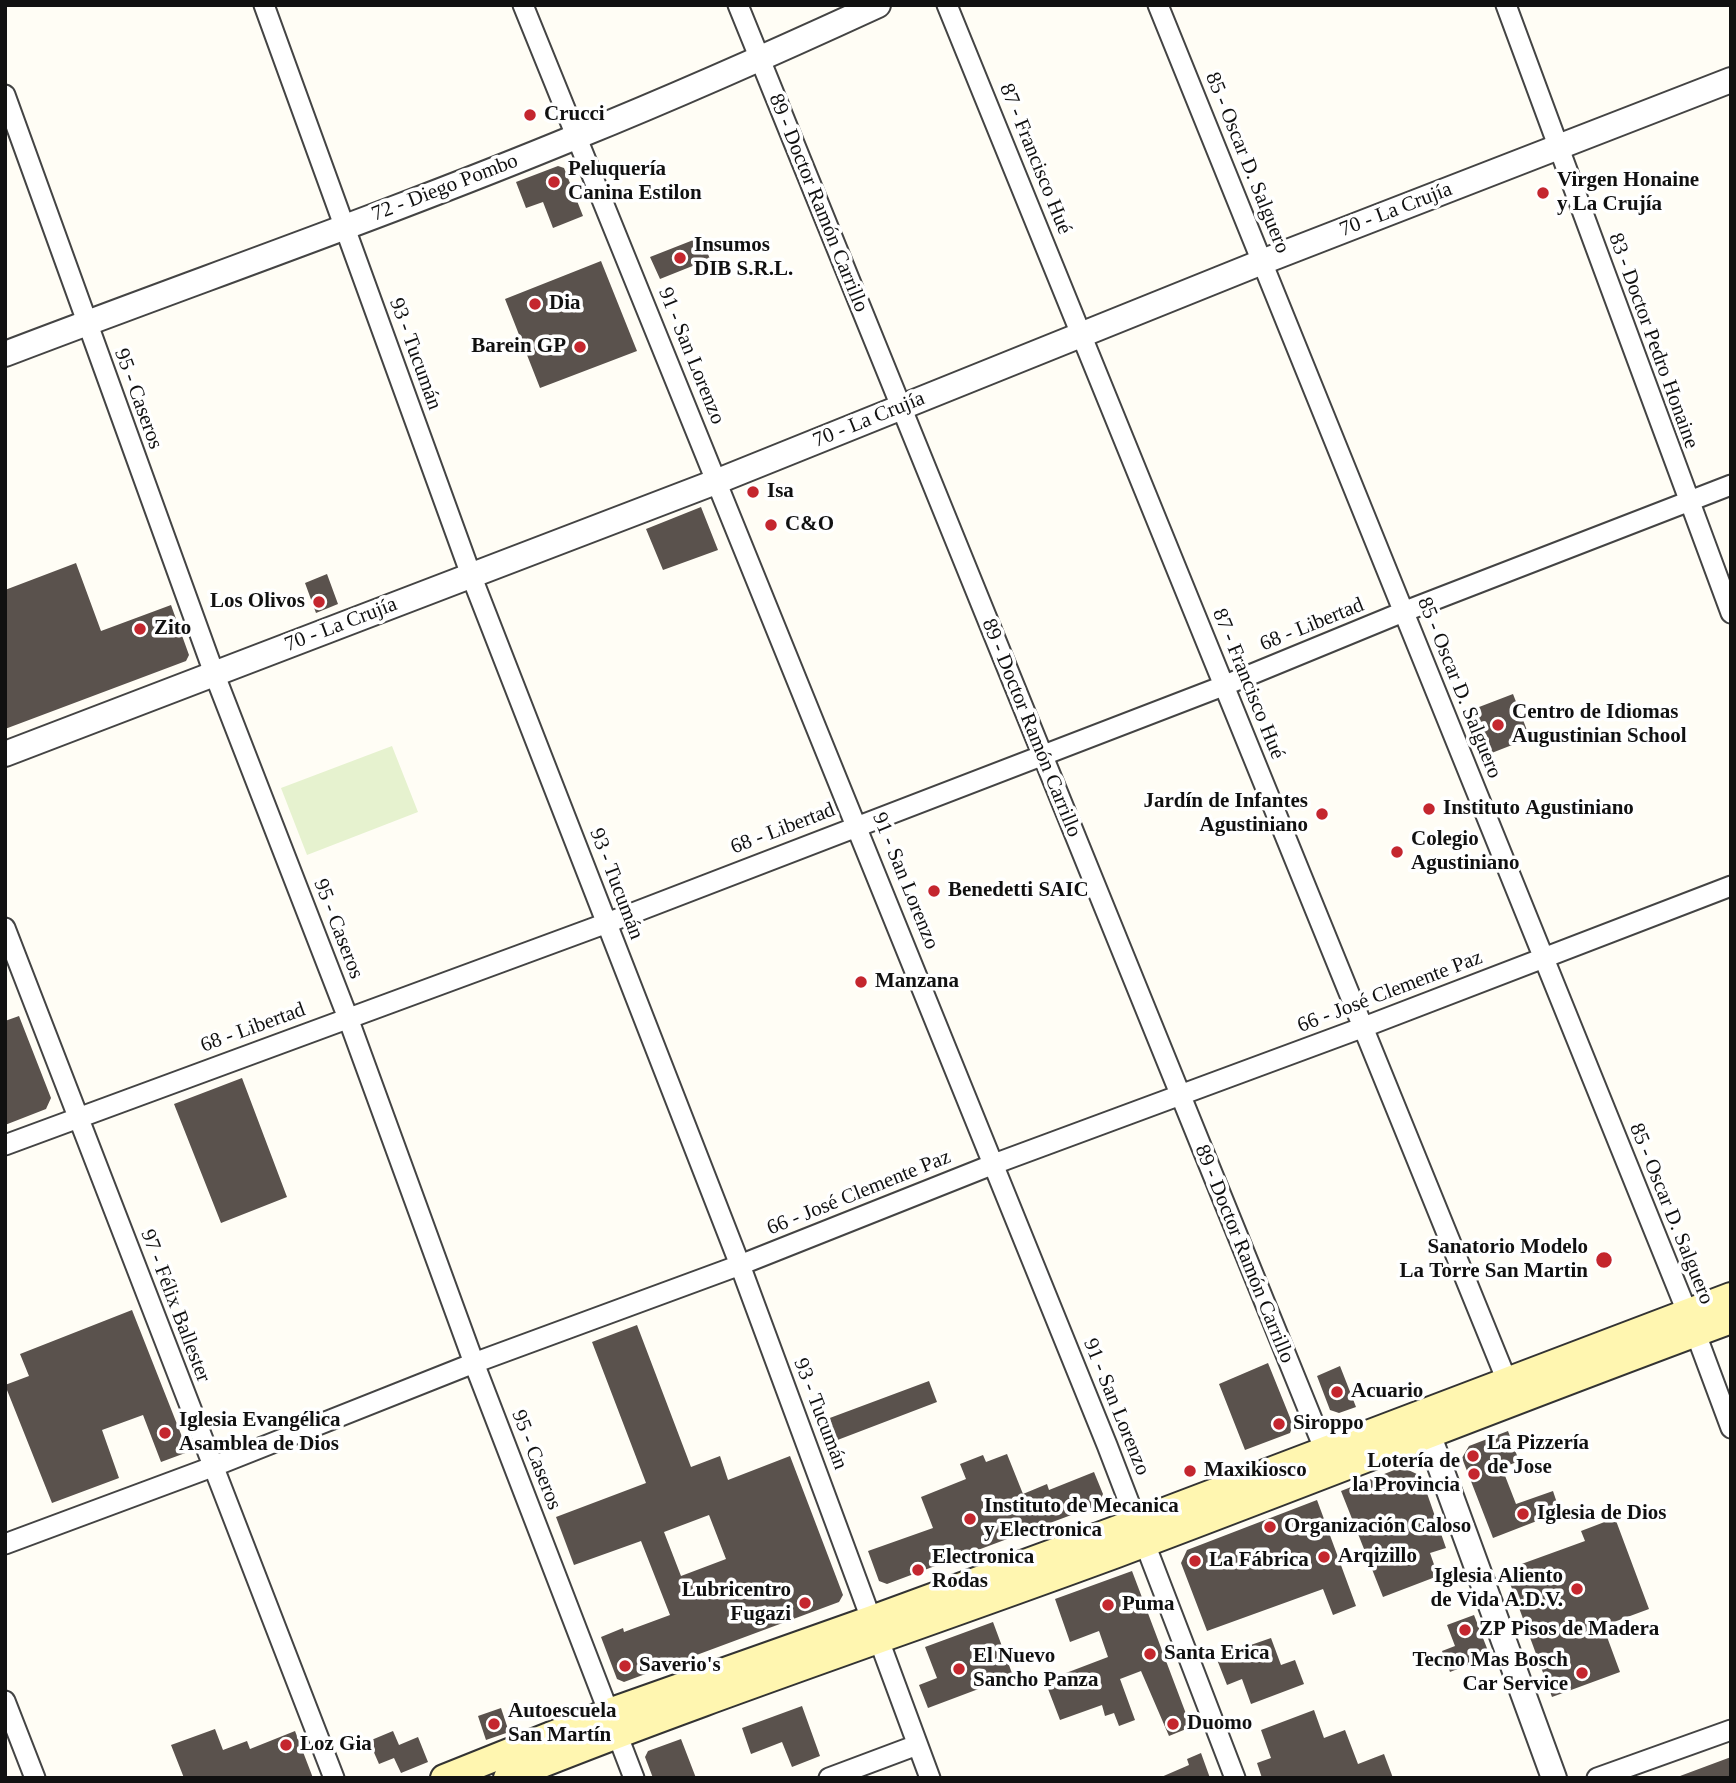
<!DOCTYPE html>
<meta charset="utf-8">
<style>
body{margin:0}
#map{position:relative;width:1736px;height:1783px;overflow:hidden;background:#fffdf5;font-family:"Times New Roman",serif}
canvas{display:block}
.frame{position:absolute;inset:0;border:7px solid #111;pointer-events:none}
</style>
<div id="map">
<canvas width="1736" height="1783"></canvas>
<div class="frame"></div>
</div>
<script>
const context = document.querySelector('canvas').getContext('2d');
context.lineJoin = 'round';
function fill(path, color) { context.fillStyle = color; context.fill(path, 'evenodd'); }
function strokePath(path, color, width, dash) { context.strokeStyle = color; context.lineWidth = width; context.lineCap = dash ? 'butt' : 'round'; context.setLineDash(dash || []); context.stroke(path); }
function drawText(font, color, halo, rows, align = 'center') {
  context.font = font + ' "Times New Roman",serif'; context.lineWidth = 7; context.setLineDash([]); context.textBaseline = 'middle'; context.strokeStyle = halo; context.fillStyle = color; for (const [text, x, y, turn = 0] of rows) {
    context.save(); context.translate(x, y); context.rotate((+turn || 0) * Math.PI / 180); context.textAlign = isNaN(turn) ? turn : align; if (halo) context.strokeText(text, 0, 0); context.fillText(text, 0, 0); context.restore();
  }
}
const pitch = new Path2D(`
 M 392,746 L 418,812 L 307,855 L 281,788 Z`);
const building = new Path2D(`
 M 558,166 L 564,168 L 583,216 L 553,228 L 543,202 L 526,208 L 516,182 Z
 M 701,237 L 710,259 L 660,279 L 650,257 Z
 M 601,261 L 637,351 L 540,388 L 505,299 Z
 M 701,507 L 718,550 L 663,570 L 646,529 Z
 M 76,563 L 101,631 L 171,605 L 189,655 L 186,661 L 5,729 L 5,590 Z
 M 327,574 L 338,604 L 316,613 L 305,583 Z
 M 1513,694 L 1530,738 L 1484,756 L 1466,712 Z
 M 19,1016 L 51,1098 L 46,1109 L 5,1125 L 5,1021 Z
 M 242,1078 L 287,1197 L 221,1223 L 174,1104 Z
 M 132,1310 L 188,1452 L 161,1462 L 143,1415 L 102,1430 L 119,1478 L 52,1503 L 5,1385 L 29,1376 L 20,1354 Z
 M 637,1325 L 691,1467 L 720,1456 L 728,1480 L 790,1456 L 843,1595 L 839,1602 L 624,1682 L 617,1679 L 601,1637 L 623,1628 L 624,1632 L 670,1615 L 641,1541 L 574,1565 L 556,1517 L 646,1483 L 592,1342 ZM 709,1515 L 726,1559 L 681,1576 L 664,1532 Z
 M 1268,1363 L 1293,1425 L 1290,1433 L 1245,1450 L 1219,1384 Z
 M 1340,1366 L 1356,1407 L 1339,1413 L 1330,1410 L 1317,1376 Z
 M 929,1381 L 937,1402 L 827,1444 L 819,1422 Z
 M 1508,1431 L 1519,1461 L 1502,1468 L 1516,1504 L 1553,1491 L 1560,1512 L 1493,1538 L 1462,1458 L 1469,1446 Z
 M 1007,1454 L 1023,1494 L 1047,1484 L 1049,1490 L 1094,1472 L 1103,1494 L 1098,1505 L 887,1584 L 879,1581 L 868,1551 L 933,1528 L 921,1497 L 966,1479 L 960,1464 L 983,1455 L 986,1462 Z
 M 1402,1467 L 1421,1476 L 1446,1548 L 1430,1553 L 1438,1576 L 1383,1597 L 1341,1491 Z
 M 1317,1500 L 1356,1606 L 1333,1615 L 1323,1589 L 1207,1631 L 1181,1563 L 1187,1550 Z
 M 1615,1518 L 1649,1609 L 1603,1626 L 1620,1672 L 1552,1697 L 1505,1570 L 1585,1541 L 1581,1531 Z
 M 1132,1571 L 1191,1727 L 1169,1736 L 1141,1671 L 1120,1679 L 1135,1720 L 1119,1726 L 1114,1713 L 1105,1716 L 1102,1705 L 1060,1720 L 1045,1681 L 1108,1657 L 1099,1631 L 1070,1642 L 1055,1599 Z
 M 1474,1615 L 1490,1656 L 1450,1672 L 1442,1651 L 1455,1646 L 1447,1625 Z
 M 993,1622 L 1013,1676 L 928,1708 L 919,1685 L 937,1678 L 925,1647 Z
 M 1271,1638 L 1281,1665 L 1295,1660 L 1304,1684 L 1251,1704 L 1242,1679 L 1227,1685 L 1216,1657 Z
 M 802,1706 L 820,1756 L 792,1767 L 782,1742 L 751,1754 L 742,1728 Z
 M 501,1708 L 509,1732 L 486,1740 L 478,1716 Z
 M 1314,1710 L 1324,1738 L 1345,1730 L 1358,1764 L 1384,1754 L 1393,1778 L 1262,1778 L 1257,1763 L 1271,1758 L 1261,1730 Z
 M 215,1729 L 223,1750 L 247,1741 L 250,1749 L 295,1731 L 313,1778 L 184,1778 L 171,1745 Z
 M 393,1731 L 399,1745 L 418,1737 L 428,1762 L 401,1773 L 394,1758 L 379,1764 L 369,1741 Z
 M 681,1739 L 696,1778 L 653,1778 L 645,1757 L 648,1751 Z
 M 1201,1753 L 1210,1778 L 1159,1778 L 1189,1765 L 1187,1759 Z
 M 1731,1757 L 1731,1778 L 1680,1778 L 1680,1776 Z`);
const minor = new Path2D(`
 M 264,5 L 471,575 L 740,1265 L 930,1778
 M 523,5 L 1107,1445 L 1235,1778
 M 738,5 L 1325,1451
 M 947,5 L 1507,1381
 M 1158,5 L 1696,1334 L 1731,1428
 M 1506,5 L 1731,613
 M 5,95 L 214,673 L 348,1018 L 474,1363 L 634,1778
 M 5,928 L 334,1778
 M 5,1145 L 607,923 L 1223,686 L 1403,612 L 1731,485
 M 5,1544 L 212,1467 L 474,1363 L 740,1265 L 994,1164 L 1364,1027 L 1731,886
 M 5,1701 L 35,1778
 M 829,1778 L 917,1745
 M 1597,1778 L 1731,1730`);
const tertiary = new Path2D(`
 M 5,354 C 196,281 389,214 578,136 C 679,95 778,51 878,5
 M 5,754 L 718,481 L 1262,262 L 1731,80
 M 1422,1417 L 1554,1778`);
const secondary = new Path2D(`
 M 444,1778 L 609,1712 L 872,1619 L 1112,1531 L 1731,1296
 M 507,1778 C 708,1697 914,1629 1117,1554 C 1322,1477 1525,1396 1731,1320`);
const markers = [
 [530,115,7,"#c4262e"],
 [554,182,7,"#c4262e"],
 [1543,193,7,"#c4262e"],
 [680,258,7,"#c4262e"],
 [535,304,7,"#c4262e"],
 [580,347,7,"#c4262e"],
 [753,492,7,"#c4262e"],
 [771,525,7,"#c4262e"],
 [319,602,7,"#c4262e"],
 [140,629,7,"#c4262e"],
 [1498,725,7,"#c4262e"],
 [1429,809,7,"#c4262e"],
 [1322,814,7,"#c4262e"],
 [1397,852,7,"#c4262e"],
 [934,891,7,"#c4262e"],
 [861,982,7,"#c4262e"],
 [1604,1260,9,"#c4262e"],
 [1337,1392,7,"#c4262e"],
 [1279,1424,7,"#c4262e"],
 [165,1433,7,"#c4262e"],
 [1473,1456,7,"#c4262e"],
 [1190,1471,7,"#c4262e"],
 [1474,1474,7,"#c4262e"],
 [1523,1514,7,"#c4262e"],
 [970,1519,7,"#c4262e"],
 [1270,1527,7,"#c4262e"],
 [1324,1557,7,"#c4262e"],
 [1195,1561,7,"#c4262e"],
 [918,1570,7,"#c4262e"],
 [1577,1589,7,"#c4262e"],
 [805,1603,7,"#c4262e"],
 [1108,1605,7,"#c4262e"],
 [1465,1630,7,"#c4262e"],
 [1150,1654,7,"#c4262e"],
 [625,1666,7,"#c4262e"],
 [959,1669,7,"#c4262e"],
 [1582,1673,7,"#c4262e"],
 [494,1724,7,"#c4262e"],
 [1173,1724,7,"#c4262e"],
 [286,1745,7,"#c4262e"]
];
const poiNames = [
 ["Crucci",544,115],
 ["Peluquería",568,170],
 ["Canina Estilon",568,194],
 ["Virgen Honaine",1557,181],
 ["y La Crujía",1557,205],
 ["Insumos",694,246],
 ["DIB S.R.L.",694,270],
 ["Dia",549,304],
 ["Barein GP",566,347,"right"],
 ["Isa",767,492],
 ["C&O",785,525],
 ["Los Olivos",305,602,"right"],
 ["Zito",154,629],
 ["Centro de Idiomas",1512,713],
 ["Augustinian School",1512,737],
 ["Jardín de Infantes",1308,802,"right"],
 ["Agustiniano",1308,826,"right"],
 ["Instituto Agustiniano",1443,809],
 ["Colegio",1411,840],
 ["Agustiniano",1411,864],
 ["Benedetti SAIC",948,891],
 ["Manzana",875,982],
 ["Sanatorio Modelo",1588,1248,"right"],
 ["La Torre San Martin",1588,1272,"right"],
 ["Acuario",1351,1392],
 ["Iglesia Evangélica",179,1421],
 ["Asamblea de Dios",179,1445],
 ["Siroppo",1293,1424],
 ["La Pizzería",1487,1444],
 ["de Jose",1487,1468],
 ["Lotería de",1460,1462,"right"],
 ["la Provincia",1460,1486,"right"],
 ["Maxikiosco",1204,1471],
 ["Instituto de Mecanica",984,1507],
 ["y Electronica",984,1531],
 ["Iglesia de Dios",1537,1514],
 ["Organización Caloso",1284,1527],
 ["Arqizillo",1338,1557],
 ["Electronica",932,1558],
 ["Rodas",932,1582],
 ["La Fábrica",1209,1561],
 ["Iglesia Aliento",1563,1577,"right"],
 ["de Vida A.D.V.",1563,1601,"right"],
 ["Lubricentro",791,1591,"right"],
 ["Fugazi",791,1615,"right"],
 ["Puma",1122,1605],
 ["ZP Pisos de Madera",1479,1630],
 ["Santa Erica",1164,1654],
 ["El Nuevo",973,1657],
 ["Sancho Panza",973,1681],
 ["Tecno Mas Bosch",1568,1661,"right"],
 ["Car Service",1568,1685,"right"],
 ["Saverio's",639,1666],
 ["Autoescuela",508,1712],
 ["San Martín",508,1736],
 ["Duomo",1187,1724],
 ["Loz Gia",300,1745]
];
const streetNames = [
 ["87 - Francisco Hué",1035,159,68],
 ["85 - Oscar D. Salguero",1247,163,68],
 ["72 - Diego Pombo",445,188,-21],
 ["89 - Doctor Ramón Carrillo",818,203,68],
 ["70 - La Crujía",1396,210,-21],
 ["83 - Doctor Pedro Honaine",1653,341,70],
 ["93 - Tucumán",415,354,70],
 ["91 - San Lorenzo",691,356,68],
 ["95 - Caseros",138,399,70],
 ["70 - La Crujía",869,420,-22],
 ["70 - La Crujía",341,625,-21],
 ["68 - Libertad",1312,625,-22],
 ["87 - Francisco Hué",1248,684,68],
 ["85 - Oscar D. Salguero",1459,688,68],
 ["89 - Doctor Ramón Carrillo",1031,728,68],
 ["68 - Libertad",783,829,-21],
 ["91 - San Lorenzo",905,881,68],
 ["93 - Tucumán",616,884,69],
 ["95 - Caseros",338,929,69],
 ["66 - José Clemente Paz",1390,992,-21],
 ["68 - Libertad",253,1028,-20],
 ["66 - José Clemente Paz",859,1193,-22],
 ["85 - Oscar D. Salguero",1671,1214,68],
 ["89 - Doctor Ramón Carrillo",1244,1254,68],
 ["97 - Félix Ballester",175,1306,69],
 ["91 - San Lorenzo",1116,1407,68],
 ["93 - Tucumán",820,1414,69],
 ["95 - Caseros",536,1460,69]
];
fill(pitch, '#e6f2cf');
fill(building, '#5a524d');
strokePath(minor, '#444', 23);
strokePath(tertiary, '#444', 28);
strokePath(secondary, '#333', 30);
strokePath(minor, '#fff', 19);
strokePath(tertiary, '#fff', 24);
strokePath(secondary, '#fff6b0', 26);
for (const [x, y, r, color] of markers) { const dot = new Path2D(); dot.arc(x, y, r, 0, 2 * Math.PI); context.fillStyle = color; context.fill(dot); strokePath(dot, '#fff', 2.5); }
drawText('bold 21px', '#111', '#fff', poiNames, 'left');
drawText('21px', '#111', '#fff', streetNames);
</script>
